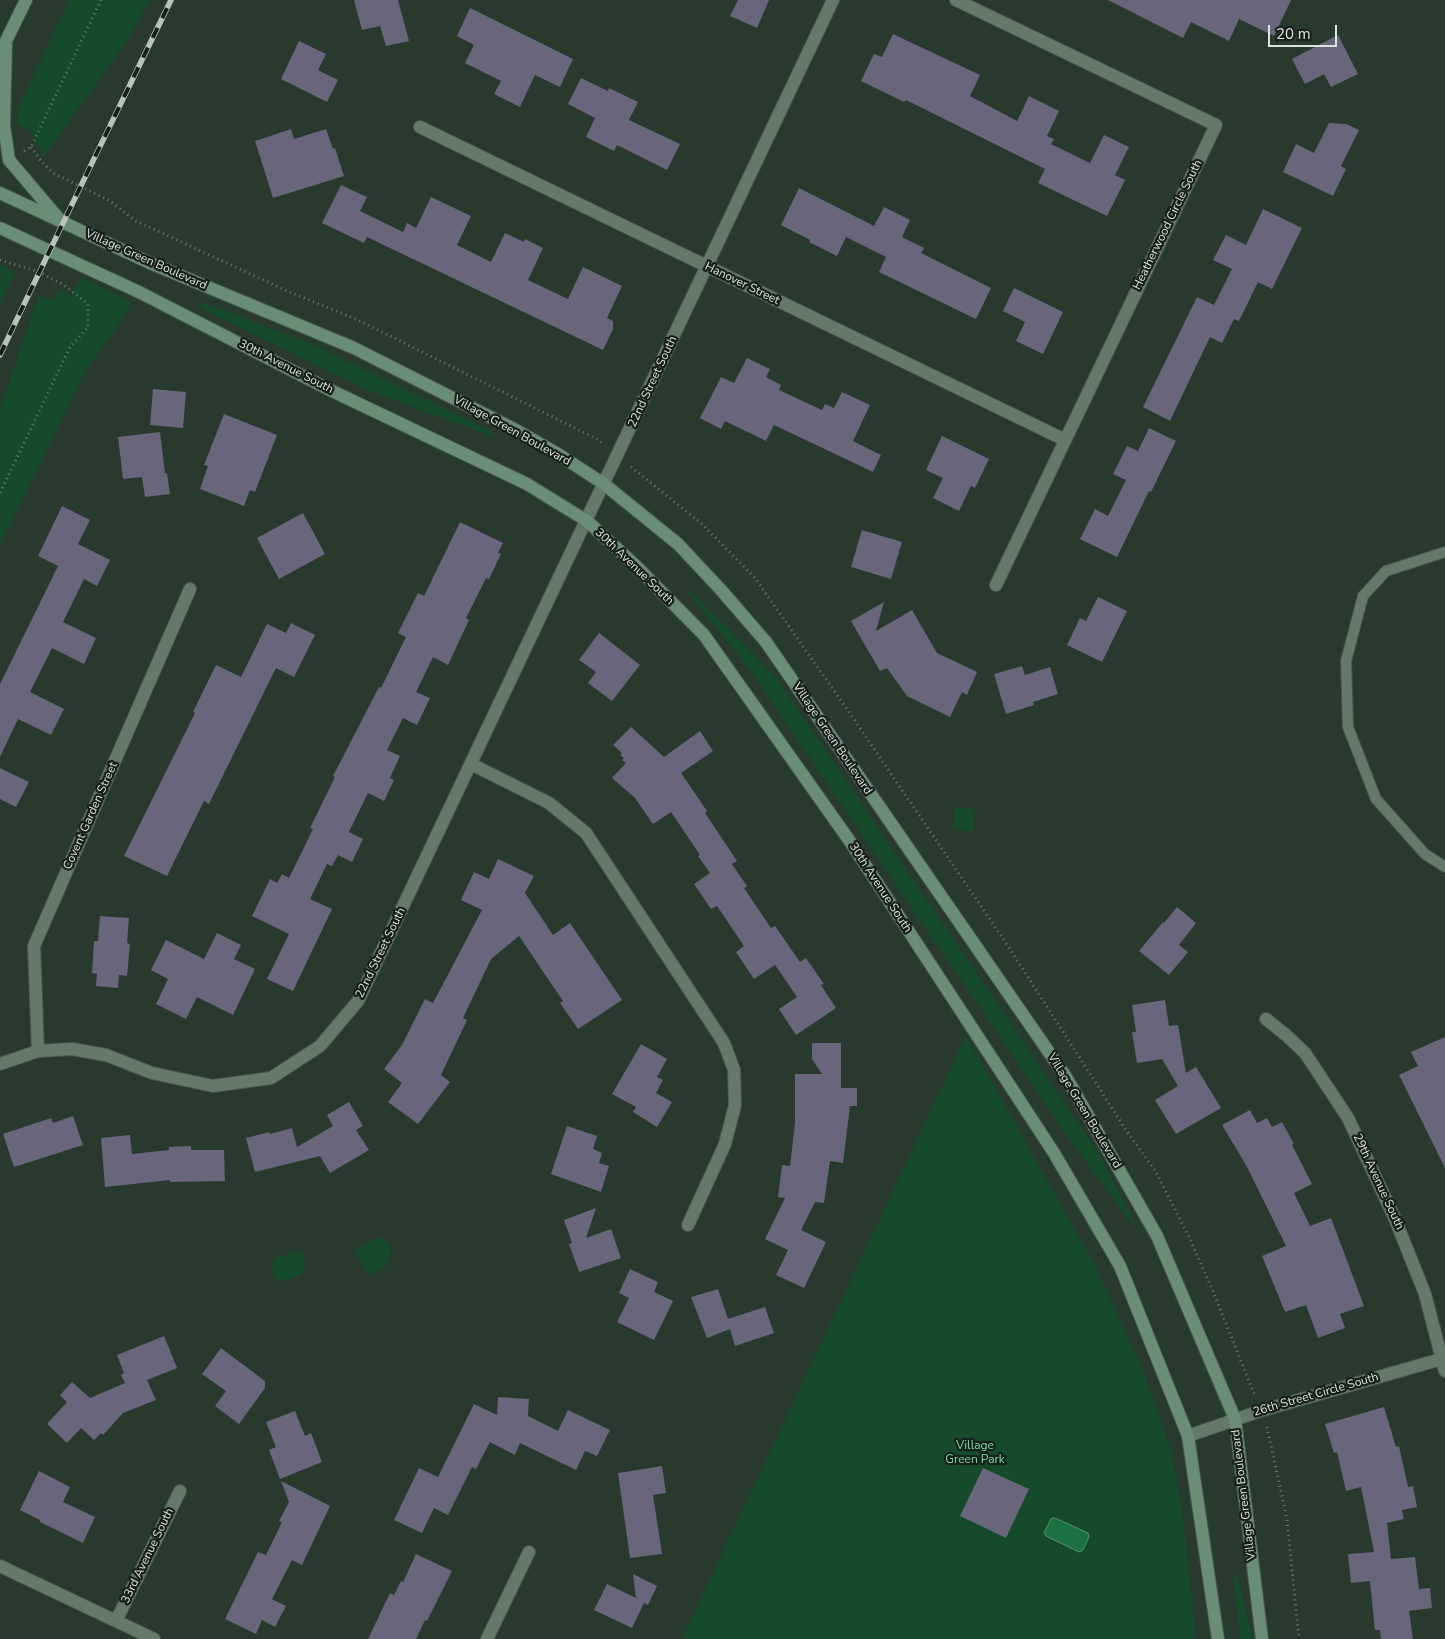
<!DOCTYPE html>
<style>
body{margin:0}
#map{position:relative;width:1445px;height:1639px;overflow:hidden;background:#273a2d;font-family:"Nunito Sans",sans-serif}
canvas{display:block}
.scale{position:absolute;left:1268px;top:25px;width:69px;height:22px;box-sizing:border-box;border:2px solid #dae5dd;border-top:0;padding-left:6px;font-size:15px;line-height:18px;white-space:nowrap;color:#dae5dd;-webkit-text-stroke:4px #161f19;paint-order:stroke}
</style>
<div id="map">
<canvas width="1445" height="1639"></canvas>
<div class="scale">20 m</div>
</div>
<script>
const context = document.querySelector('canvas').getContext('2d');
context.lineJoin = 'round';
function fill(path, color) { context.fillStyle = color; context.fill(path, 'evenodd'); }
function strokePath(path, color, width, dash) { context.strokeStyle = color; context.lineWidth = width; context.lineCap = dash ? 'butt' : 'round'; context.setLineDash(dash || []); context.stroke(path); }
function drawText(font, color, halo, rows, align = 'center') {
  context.font = font + ' "Nunito Sans",sans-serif'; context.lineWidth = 4.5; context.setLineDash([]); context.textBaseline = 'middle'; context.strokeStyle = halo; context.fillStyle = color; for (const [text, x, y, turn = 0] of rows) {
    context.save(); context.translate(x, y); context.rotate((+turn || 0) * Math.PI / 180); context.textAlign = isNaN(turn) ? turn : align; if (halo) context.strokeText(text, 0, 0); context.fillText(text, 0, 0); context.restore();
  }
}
const green = new Path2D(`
 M 70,0 L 150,0 L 125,44 L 44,156 L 30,130 L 17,124 L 19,106 Z
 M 0,265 L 15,272 L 0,304 Z
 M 81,278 L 132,303 L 113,333 L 87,368 L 0,545 L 0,408 L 39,296 L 52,301 L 58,290 L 71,296 Z
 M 202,302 L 312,344 L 494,433 L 492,436 L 372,392 L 200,308 Z
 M 689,589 L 775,676 L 1097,1151 L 1135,1222 L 1132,1224 L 1063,1130 L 751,671 L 687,591 Z
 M 955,807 L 975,809 L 973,832 L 953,829 Z
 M 966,1036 L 1093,1262 L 1140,1363 L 1170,1446 L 1182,1508 L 1196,1639 L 682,1639 Z
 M 379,1237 L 385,1240 L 392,1251 L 385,1266 L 369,1275 L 355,1250 Z
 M 302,1251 C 309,1277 300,1277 278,1281 L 272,1269 L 274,1258 Z
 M 1237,1575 L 1253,1639 L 1241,1639 L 1233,1576 Z`);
const water = new Path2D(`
 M 1055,1518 L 1088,1533 L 1089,1537 L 1083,1550 L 1079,1552 L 1046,1536 L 1044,1533 L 1051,1519 Z`);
const building = new Path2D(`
 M 354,0 L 398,0 L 409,41 L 386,46 L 380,26 L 362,30 Z
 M 738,0 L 769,0 L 757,28 L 730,16 Z
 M 1108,0 L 1291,0 L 1274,36 L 1239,19 L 1229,41 L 1191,22 L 1183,38 Z
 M 470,8 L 573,59 L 560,87 L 535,75 L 520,107 L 494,94 L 501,81 L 465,63 L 474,45 L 457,36 Z
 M 893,34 L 980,75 L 970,96 L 1017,121 L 1029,96 L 1059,111 L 1047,136 L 1054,139 L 1051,144 L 1090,163 L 1104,135 L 1129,147 L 1115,175 L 1125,180 L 1107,216 L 1038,183 L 1045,169 L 906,100 L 904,102 L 861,81 L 874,54 L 882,57 Z
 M 1338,35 L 1358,74 L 1331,87 L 1324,74 L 1305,84 L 1292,59 Z
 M 299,41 L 326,54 L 318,70 L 338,80 L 327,102 L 281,79 Z
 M 581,78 L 608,91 L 609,88 L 638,102 L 629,120 L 680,144 L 667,170 L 617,145 L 614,151 L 586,137 L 595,118 L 568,104 Z
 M 1329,123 L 1346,124 L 1359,130 L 1341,166 L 1346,169 L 1333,196 L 1283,172 L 1296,144 L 1314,153 Z
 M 291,129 L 294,139 L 326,129 L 333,149 L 335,148 L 344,176 L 273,198 L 255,141 Z
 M 341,185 L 367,197 L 360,211 L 403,232 L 407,223 L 416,228 L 431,197 L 471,216 L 457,245 L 491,262 L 505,233 L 524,242 L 525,239 L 543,248 L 528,280 L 568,299 L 583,267 L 622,286 L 607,318 L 613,321 L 613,329 L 603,350 L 367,237 L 364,243 L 322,223 Z
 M 799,188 L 874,226 L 884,207 L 910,220 L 902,237 L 924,248 L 921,253 L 991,288 L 976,319 L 879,272 L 886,257 L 846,237 L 837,256 L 809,242 L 810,240 L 781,225 Z
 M 1263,209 L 1302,228 L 1272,289 L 1258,282 L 1239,321 L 1234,319 L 1222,343 L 1210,337 L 1170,421 L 1143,407 L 1197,297 L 1214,305 L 1232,269 L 1213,260 L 1226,235 L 1246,245 Z
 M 1014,288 L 1063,312 L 1043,354 L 1016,341 L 1025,322 L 1003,311 Z
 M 747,358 L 770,369 L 766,377 L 781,385 L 779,390 L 822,410 L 825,404 L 834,408 L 842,392 L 870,405 L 853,441 L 881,455 L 873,472 L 774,425 L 766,441 L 725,421 L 721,429 L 700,418 L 721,377 L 734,383 Z
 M 153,389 L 186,392 L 183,428 L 150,425 Z
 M 224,414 L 277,435 L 255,492 L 250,490 L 244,506 L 200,489 L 208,466 L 204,465 Z
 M 1149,428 L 1176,441 L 1151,492 L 1149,491 L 1117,557 L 1080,539 L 1095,509 L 1108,516 L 1126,480 L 1113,474 L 1127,446 L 1138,451 Z
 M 160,432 L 165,473 L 167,473 L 170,494 L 145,497 L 142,477 L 123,479 L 118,437 Z
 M 942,436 L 989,459 L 975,488 L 971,486 L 959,511 L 933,498 L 943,478 L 926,470 Z
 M 62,506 L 90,520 L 78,544 L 110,560 L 97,586 L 84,579 L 63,622 L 96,638 L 84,664 L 52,648 L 30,692 L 64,709 L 51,735 L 18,719 L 0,757 L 0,684 L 58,566 L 38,556 Z
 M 303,513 L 325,554 L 279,579 L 257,538 Z
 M 460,522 L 503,543 L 498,553 L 501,554 L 489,579 L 486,578 L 466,618 L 469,620 L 448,665 L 433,657 L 416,692 L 430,698 L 417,725 L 403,718 L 387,750 L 400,756 L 390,778 L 394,780 L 384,801 L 368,793 L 349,832 L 363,839 L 352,862 L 338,855 L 332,866 L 327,864 L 310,899 L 332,909 L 293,991 L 267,979 L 289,934 L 252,916 L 270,879 L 277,883 L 282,874 L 289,878 L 313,829 L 310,828 L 335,777 L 333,776 L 379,687 L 381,688 L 406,637 L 398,633 L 418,593 L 424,596 Z
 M 862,530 L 902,542 L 891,579 L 851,567 Z
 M 1098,597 L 1127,611 L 1102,662 L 1067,645 L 1080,618 L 1086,621 Z
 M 884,602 L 876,631 L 912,610 L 937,653 L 977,672 L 967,695 L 962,692 L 950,717 L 907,696 L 887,668 L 880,671 L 851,621 Z
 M 291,623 L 315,635 L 294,677 L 276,668 L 209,804 L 204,801 L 167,876 L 124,856 L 195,713 L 193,712 L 216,665 L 241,677 L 267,624 L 286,633 Z
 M 599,633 L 640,665 L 612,701 L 588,683 L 596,672 L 579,660 Z
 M 1022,666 L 1025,675 L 1050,667 L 1058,694 L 1033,702 L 1034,705 L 1006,714 L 994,674 Z
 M 631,727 L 664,757 L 700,731 L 713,751 L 681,773 L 707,811 L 705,813 L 737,861 L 732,864 L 747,886 L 744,888 L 771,928 L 775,926 L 800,962 L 806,958 L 824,984 L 821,985 L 836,1008 L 796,1035 L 779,1009 L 797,997 L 775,965 L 754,979 L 736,952 L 744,946 L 717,906 L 711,909 L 694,884 L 710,873 L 698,856 L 700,855 L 671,812 L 653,824 L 635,798 L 612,778 L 626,763 L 622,760 L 624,758 L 620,755 L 622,753 L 613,745 Z
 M 0,768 L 29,782 L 16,807 L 0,799 Z
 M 498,859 L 534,876 L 525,893 L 553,935 L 570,923 L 622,1000 L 578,1029 L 560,1003 L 563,1001 L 519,936 L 491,959 L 463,1018 L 467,1020 L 441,1075 L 450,1082 L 418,1124 L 388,1102 L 402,1083 L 384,1069 L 402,1045 L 425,999 L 433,1003 L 482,910 L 461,900 L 474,872 L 489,879 Z
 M 1177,907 L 1196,923 L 1179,945 L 1188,952 L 1169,975 L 1139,951 L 1163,922 L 1164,923 Z
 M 100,916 L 129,918 L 127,943 L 130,944 L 127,976 L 119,975 L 118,988 L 96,986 L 97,974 L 92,973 L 94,941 L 98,941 Z
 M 217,933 L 241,945 L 234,959 L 255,969 L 233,1015 L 197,997 L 186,1019 L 156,1004 L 168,979 L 151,970 L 166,940 L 204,959 Z
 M 1165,1000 L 1169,1026 L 1178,1025 L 1186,1073 L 1196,1067 L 1221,1108 L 1176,1134 L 1155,1100 L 1178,1086 L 1162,1059 L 1137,1063 L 1132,1032 L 1136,1032 L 1132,1005 Z
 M 1445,1037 L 1445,1168 L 1399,1075 L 1418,1066 L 1411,1052 Z
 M 812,1043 L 841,1043 L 841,1088 L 857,1088 L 857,1106 L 850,1106 L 843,1163 L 830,1161 L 824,1203 L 815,1202 L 801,1230 L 826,1242 L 804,1288 L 776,1275 L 788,1250 L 765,1239 L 785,1198 L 778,1197 L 782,1165 L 790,1166 L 795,1123 L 795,1074 L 822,1074 L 812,1059 Z
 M 641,1044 L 667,1059 L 657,1077 L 663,1080 L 656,1093 L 672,1102 L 657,1127 L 633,1112 L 636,1107 L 612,1094 Z
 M 349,1102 L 363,1126 L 356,1130 L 369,1150 L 330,1173 L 320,1156 L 255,1172 L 246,1138 L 269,1132 L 270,1134 L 292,1128 L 297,1147 L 333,1126 L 327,1115 Z
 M 1250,1110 L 1257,1123 L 1267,1118 L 1272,1127 L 1282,1122 L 1294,1144 L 1292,1145 L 1312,1184 L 1294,1193 L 1310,1226 L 1331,1218 L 1364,1306 L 1340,1314 L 1345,1328 L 1318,1338 L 1306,1305 L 1285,1312 L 1262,1256 L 1286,1246 L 1246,1165 L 1222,1125 Z
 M 73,1116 L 83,1145 L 14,1167 L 3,1134 L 51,1118 L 53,1123 Z
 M 567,1126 L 597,1136 L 593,1149 L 602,1153 L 599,1163 L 609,1166 L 601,1192 L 551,1174 Z
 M 130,1135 L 132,1154 L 169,1150 L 169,1147 L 191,1146 L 191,1150 L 224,1150 L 225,1181 L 170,1182 L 170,1180 L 105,1187 L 101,1138 Z
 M 596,1208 L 586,1238 L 611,1229 L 621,1258 L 579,1272 L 569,1244 L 572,1243 L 564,1220 Z
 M 630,1269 L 658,1282 L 654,1292 L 673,1301 L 654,1340 L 617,1322 L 629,1298 L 619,1293 Z
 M 718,1289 L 728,1319 L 765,1307 L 774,1333 L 735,1346 L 730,1329 L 707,1338 L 691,1297 Z
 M 164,1336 L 177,1368 L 147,1380 L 156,1400 L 123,1413 L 103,1435 L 101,1433 L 94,1440 L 81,1428 L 67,1443 L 47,1424 L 67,1402 L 60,1395 L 72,1382 L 90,1398 L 125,1383 L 121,1375 L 124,1373 L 117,1355 Z
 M 221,1348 L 265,1381 L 265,1388 L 239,1424 L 215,1406 L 226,1391 L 202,1374 Z
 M 498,1397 L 529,1399 L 528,1416 L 558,1431 L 568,1410 L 610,1430 L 597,1456 L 585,1451 L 576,1470 L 520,1443 L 515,1455 L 490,1442 L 476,1469 L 472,1467 L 448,1515 L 434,1508 L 422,1533 L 394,1520 L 419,1468 L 438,1477 L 474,1404 L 497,1415 Z
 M 1384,1407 L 1396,1447 L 1399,1446 L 1408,1487 L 1413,1486 L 1417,1507 L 1402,1510 L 1404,1519 L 1387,1523 L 1391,1559 L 1415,1557 L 1419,1589 L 1430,1588 L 1432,1608 L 1409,1611 L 1413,1639 L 1381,1639 L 1380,1630 L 1375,1630 L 1370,1581 L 1351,1583 L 1348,1554 L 1374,1552 L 1361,1487 L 1346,1491 L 1337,1452 L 1334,1453 L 1325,1424 Z
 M 295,1411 L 305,1436 L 311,1433 L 322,1462 L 280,1479 L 269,1450 L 276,1447 L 266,1422 Z
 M 662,1466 L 666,1493 L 653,1495 L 662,1554 L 630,1558 L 618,1473 Z
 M 983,1468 L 1029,1489 L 1006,1538 L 960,1516 Z
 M 39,1471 L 70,1487 L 63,1502 L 95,1517 L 83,1543 L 40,1522 L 40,1520 L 20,1510 Z
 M 281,1481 L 330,1506 L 302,1565 L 292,1560 L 272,1599 L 286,1606 L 275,1627 L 262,1620 L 256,1634 L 225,1619 L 258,1552 L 266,1555 L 282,1522 L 279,1521 L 289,1502 Z
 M 416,1554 L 452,1571 L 427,1621 L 425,1620 L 416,1639 L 368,1639 L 390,1593 L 394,1595 L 401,1581 L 403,1582 Z
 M 633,1574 L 657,1586 L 648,1605 L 644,1603 L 632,1628 L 594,1610 L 607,1584 L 636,1598 Z`);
const path = new Path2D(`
 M 31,147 L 41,161 L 53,173 L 110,201 L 136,221 L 285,290 L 358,320 L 597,439 L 603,444
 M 24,151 L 31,147 L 101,0
 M 0,260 L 39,272 L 64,285 L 88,304 L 88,327 L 70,347 L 0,493
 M 631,467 L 702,524 L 755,578 L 849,712 L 1008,946 L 1124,1127 L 1156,1172 L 1189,1237 L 1212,1289 L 1255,1396
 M 1267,1427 L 1287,1519 L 1299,1639`);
const lane = new Path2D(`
 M 1445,552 L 1386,571 L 1363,596 L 1346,661 L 1348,727 L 1376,799 L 1425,854 L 1445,867`);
const street = new Path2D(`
 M 956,0 L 1216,125 L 996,585
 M 420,127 L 1065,440
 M 471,764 L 549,803 L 586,833 L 724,1043 L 734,1070 L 735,1105 L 725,1144 L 688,1225
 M 1266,1019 L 1286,1035 L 1305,1053 L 1348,1118 L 1395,1219 L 1425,1294 L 1445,1371
 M 38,1051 L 34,946 L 190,589
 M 0,1064 L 38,1051 L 72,1049 L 106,1055 L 152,1073 L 213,1086 L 271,1078 L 320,1046 L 358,1001 L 833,0
 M 1188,1436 L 1260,1411 L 1445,1358
 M 0,1566 L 154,1639
 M 116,1621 L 180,1491
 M 487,1639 L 529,1552`);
const secondary = new Path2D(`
 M 6,42 L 4,125 L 9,160 L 59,219
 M 2,49 L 26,0
 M 0,193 L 150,263 L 354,348 L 514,429 L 558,454 L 604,484 L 678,544 L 722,591 L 766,642 L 1066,1077 L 1157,1236 L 1235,1419 L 1262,1639
 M 0,228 L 139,292 L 328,389 L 527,484 L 587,521 L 636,566 L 704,635 L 849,840 L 1054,1153 L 1120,1266 L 1188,1436 L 1218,1639`);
const rail = new Path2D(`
 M 0,355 C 56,236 114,118 171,0`);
const streetNames = [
 ["Heatherwood Circle South",1168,225,-64],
 ["Village Green Boulevard",146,260,24],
 ["Hanover Street",742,284,26],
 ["30th Avenue South",286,367,27],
 ["22nd Street South",653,382,-65],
 ["Village Green Boulevard",512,431,29],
 ["30th Avenue South",634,567,44],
 ["Village Green Boulevard",832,739,56],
 ["Covent Garden Street",91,816,-66],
 ["30th Avenue South",880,888,57],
 ["22nd Street South",381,953,-64],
 ["Village Green Boulevard",1084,1111,59],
 ["29th Avenue South",1378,1182,65],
 ["26th Street Circle South",1316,1395,-16],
 ["Village Green Boulevard",1244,1495,-97],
 ["33rd Avenue South",148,1556,-64]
];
const parkNames = [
 ["Village",975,1446],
 ["Green Park",975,1460]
];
fill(green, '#154b2b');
fill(water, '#1c7141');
strokePath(water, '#559470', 1);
fill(building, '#69657a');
strokePath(lane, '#48584d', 12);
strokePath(street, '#48584d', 14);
strokePath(secondary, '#48584d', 14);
strokePath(path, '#6f7e73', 3, [1, 4]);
strokePath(lane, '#64796a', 10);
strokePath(street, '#64796a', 12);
strokePath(secondary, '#6b8c75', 12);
strokePath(rail, '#b8c4bb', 5.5);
strokePath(rail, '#161f19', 4, [11]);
drawText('12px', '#dae5dd', '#161f19', streetNames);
drawText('12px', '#76e09b', '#161f19', parkNames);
</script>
